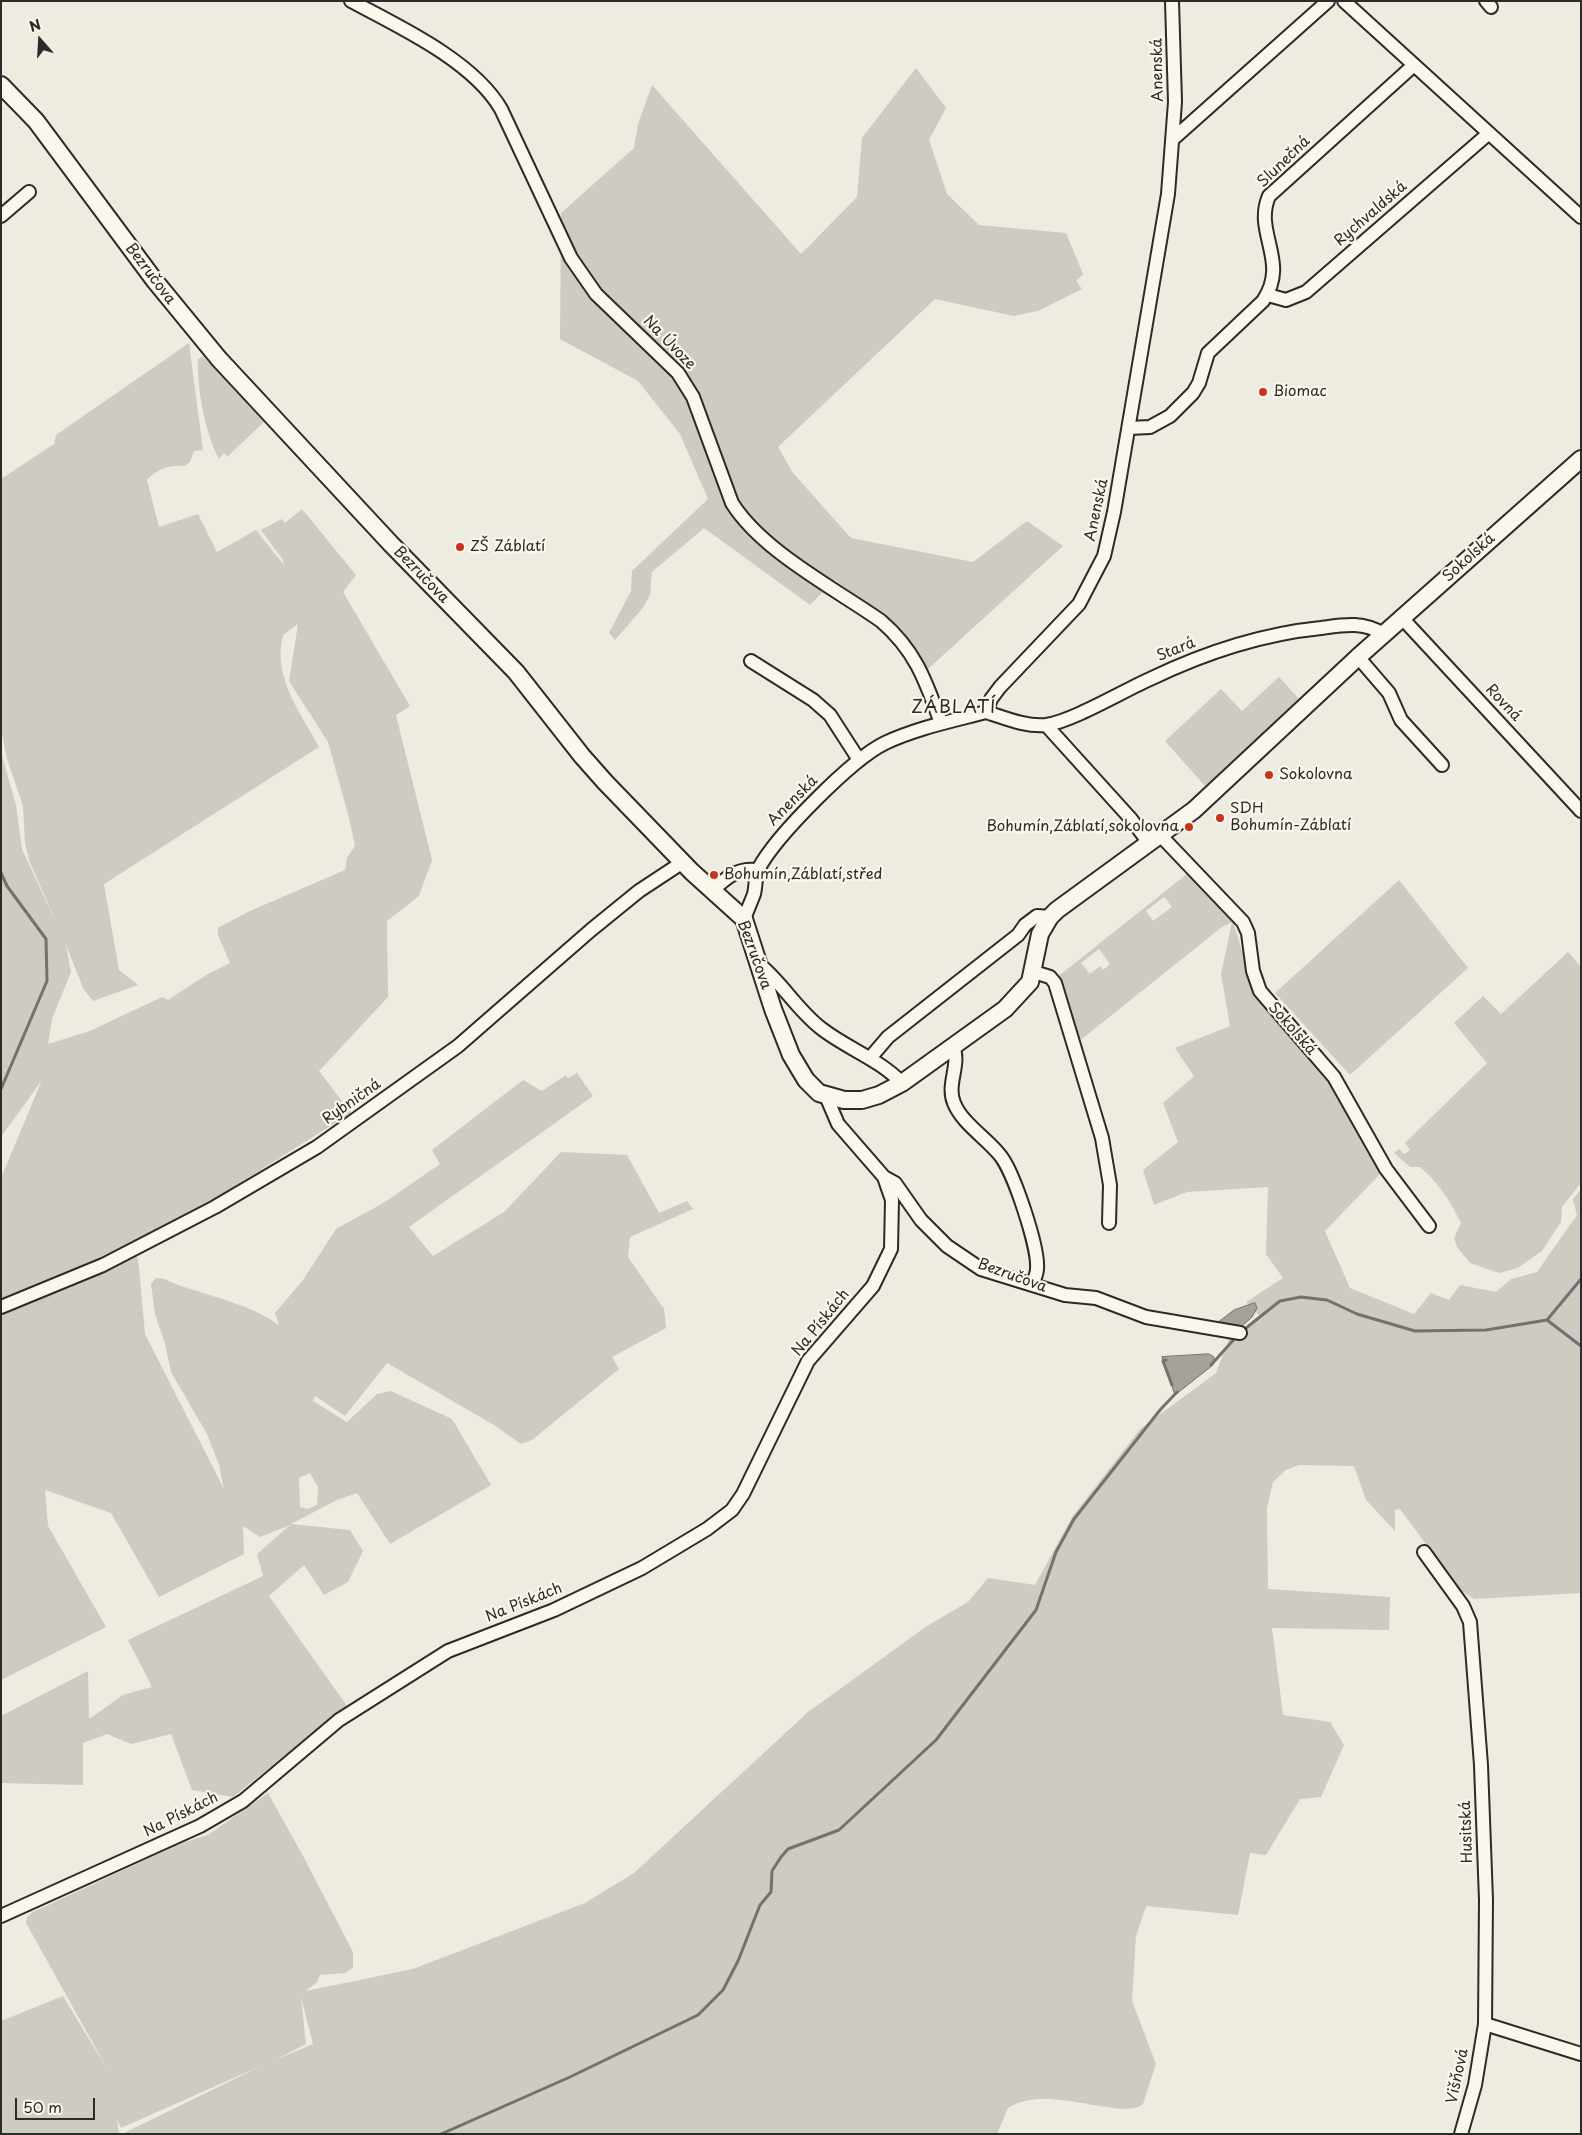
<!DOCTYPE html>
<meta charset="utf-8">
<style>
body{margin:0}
#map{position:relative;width:1582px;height:2135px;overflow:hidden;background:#eeebe0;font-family:"Playpen Sans",sans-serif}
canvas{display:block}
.frame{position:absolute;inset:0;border:2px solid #2b2b2b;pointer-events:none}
.north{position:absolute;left:15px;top:15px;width:50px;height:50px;-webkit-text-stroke:4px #fbf7ec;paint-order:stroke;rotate:341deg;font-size:14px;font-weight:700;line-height:20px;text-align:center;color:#2b2b2b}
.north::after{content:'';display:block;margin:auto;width:18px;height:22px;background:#2b2b2b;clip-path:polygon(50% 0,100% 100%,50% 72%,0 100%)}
.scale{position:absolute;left:15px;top:2098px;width:80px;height:22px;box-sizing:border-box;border:2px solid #2b2b2b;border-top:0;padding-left:6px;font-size:15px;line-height:18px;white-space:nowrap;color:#2b2b2b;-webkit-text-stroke:4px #fbf7ec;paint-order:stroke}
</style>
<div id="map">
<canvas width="1582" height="2135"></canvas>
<div class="frame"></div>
<div class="north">N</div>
<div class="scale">50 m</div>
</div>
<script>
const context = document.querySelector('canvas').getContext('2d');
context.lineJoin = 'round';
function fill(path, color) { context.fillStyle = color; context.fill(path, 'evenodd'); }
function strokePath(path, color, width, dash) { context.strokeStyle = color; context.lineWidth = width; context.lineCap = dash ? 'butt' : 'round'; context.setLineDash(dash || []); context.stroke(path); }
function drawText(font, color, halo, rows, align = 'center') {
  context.font = font + ' "Playpen Sans",sans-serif'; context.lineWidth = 4.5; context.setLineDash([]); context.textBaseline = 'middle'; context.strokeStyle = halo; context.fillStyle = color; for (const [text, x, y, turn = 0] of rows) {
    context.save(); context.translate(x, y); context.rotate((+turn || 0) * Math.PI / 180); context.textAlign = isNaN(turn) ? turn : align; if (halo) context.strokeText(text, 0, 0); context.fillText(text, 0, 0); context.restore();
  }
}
const green = new Path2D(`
 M 916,68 L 946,108 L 929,140 L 947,194 L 979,225 L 1066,233 L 1083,274 L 1076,281 L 1082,289 L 1038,311 L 1014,316 L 935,299 L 778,447 L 793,473 L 851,538 L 973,562 L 1027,521 L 1063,546 L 928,669 L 899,629 L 835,580 L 810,605 L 704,528 L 652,572 L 650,595 L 642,609 L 615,640 L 609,633 L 631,591 L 632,571 L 708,499 L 680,434 L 638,381 L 560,339 L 561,213 L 634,148 L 638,124 L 652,85 L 801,254 L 857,197 L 862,138 Z
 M 189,343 L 203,450 L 194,451 L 190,462 L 185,466 C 170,465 158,468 147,480 L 159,527 L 198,514 L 217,552 L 256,530 L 284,565 L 283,560 L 261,530 L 282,519 L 285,523 L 302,509 L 356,575 L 343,592 L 410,706 L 396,715 L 432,860 L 419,896 L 387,921 L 388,997 L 319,1071 L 351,1113 L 219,1196 L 135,1241 L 139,1268 L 145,1334 L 224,1489 L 219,1465 L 207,1434 L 171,1372 L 165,1344 L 155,1314 L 151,1284 L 156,1278 C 166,1278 172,1283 181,1286 C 214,1297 251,1305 279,1325 L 275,1313 L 303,1280 L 336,1229 L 385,1202 L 440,1164 L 432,1150 L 523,1080 L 542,1091 L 566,1075 L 568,1078 L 577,1073 L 593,1096 L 409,1227 L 433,1256 L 504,1212 L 561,1152 L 627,1155 L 659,1213 L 687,1201 L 693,1209 L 630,1237 L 628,1257 L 664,1309 L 666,1328 L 612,1357 L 619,1369 L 532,1440 L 521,1444 L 494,1425 L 387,1363 L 345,1416 L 315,1396 L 313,1401 L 347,1422 L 377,1394 L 391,1391 L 452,1419 L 491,1485 L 390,1544 L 357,1493 L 337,1500 L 291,1524 L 350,1530 L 363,1551 L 348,1582 L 324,1595 L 304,1565 L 269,1596 L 347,1706 L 233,1797 L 192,1790 L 171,1734 L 131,1744 L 107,1734 L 83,1743 L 83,1785 L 1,1783 L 1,1716 L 88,1671 L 89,1719 L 123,1695 L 152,1687 L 128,1640 L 263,1576 L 257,1554 L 290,1525 L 260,1537 L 243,1526 L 244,1554 L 159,1597 L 111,1513 L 45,1490 L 48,1526 L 106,1627 L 1,1680 L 1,1178 L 42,1080 L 1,1137 L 1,752 L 16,805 L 22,849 L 58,927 L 29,860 L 25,843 L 23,806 L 7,759 L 1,728 L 1,479 L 54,444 L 56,435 ZM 298,624 L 289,681 L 328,742 L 349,818 L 355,846 L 347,858 L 345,870 L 250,911 L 218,928 L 218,935 L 230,963 L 206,975 L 168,1000 L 162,997 L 90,1031 L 48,1044 L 52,1019 L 71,972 L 66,945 L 84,990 L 93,1001 L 138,985 L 119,970 L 104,884 L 319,747 C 300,712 272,676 283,635 ZM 310,1473 L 318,1487 L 317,1505 L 308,1509 L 300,1507 L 299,1478 Z
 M 203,356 L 264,422 L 227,457 L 224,453 L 219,459 C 205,432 197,389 198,359 Z
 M 1279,677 L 1300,700 L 1205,786 L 1165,741 L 1221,689 L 1242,711 Z
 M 1187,874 L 1233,921 L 1254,990 L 1327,1078 L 1381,1173 L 1325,1231 L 1350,1288 L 1414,1314 L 1431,1293 L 1449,1300 L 1460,1285 L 1496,1292 L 1511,1279 L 1537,1272 L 1577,1215 L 1573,1199 L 1581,1189 L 1581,1593 L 1474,1599 L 1460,1590 L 1400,1509 L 1395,1510 L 1395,1531 L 1366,1500 L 1354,1466 L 1299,1465 L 1286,1470 L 1273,1482 L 1267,1508 L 1268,1589 L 1390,1597 L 1389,1630 L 1272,1628 L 1283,1715 L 1330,1722 L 1344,1745 L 1321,1797 L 1300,1799 L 1266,1855 L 1250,1853 L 1238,1915 L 1147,1906 L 1145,1909 L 1136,1936 L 1132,2001 L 1156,2064 L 1143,2104 C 1123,2122 1047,2082 1008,2108 L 997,2134 L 122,2134 L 263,2065 L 121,2128 L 117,2120 L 119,2134 L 1,2134 L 1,2021 L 63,1996 L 109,2072 L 26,1923 L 27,1917 L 33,1912 L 182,1843 L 208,1835 L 268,1793 L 303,1856 L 353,1952 L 353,1968 L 345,1973 L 320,1975 L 317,1982 L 306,1991 L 413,1969 L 585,1903 L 634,1873 L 808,1712 L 927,1626 L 968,1602 L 988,1578 L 1035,1585 L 1072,1517 L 1140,1429 L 1216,1373 L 1229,1339 L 1238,1335 L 1259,1315 L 1246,1302 L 1283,1278 L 1266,1254 L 1268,1187 L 1187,1192 L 1154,1205 L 1143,1170 L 1178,1142 L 1163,1103 L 1194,1076 L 1175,1048 L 1230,1026 L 1221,974 L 1232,922 L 1222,927 L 1078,1042 L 1056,978 ZM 1164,897 L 1172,907 L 1153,921 L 1146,911 ZM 1099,949 L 1110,964 L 1103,970 L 1100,966 L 1090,974 L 1081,963 ZM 301,1997 L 313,2044 L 275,2060 L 306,2044 Z
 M 1399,880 L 1468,968 L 1350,1075 L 1275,993 Z
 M 1568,952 L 1581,967 L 1581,1183 L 1562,1207 L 1561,1222 L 1542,1251 L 1518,1268 L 1499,1273 L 1470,1263 L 1457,1247 L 1454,1238 L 1461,1223 C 1450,1201 1439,1183 1420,1167 L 1410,1167 L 1394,1153 L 1399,1149 L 1404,1154 L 1410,1150 L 1405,1143 L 1487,1063 L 1454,1023 L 1483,996 L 1501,1014 Z`);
const water = new Path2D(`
 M 1255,1303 L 1257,1308 L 1252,1317 L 1240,1328 L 1217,1323 L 1234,1310 Z
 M 1209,1354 L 1214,1357 L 1213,1365 L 1175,1395 L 1162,1357 Z`);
const stream = new Path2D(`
 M 1,873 L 7,886 L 46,939 L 47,981 L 1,1089
 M 1547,1320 L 1581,1346
 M 1241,1332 L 1280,1301 L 1301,1297 L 1327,1300 L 1357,1314 L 1415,1331 L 1486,1330 L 1547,1320 L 1581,1279
 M 1166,1360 L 1163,1361 L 1172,1385
 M 1211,1365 L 1237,1336
 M 441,2134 L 570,2077 L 698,2015 L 723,1990 L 738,1961 L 760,1905 L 771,1892 L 772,1871 L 781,1857 L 788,1849 L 839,1830 L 936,1740 L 1036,1610 L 1056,1552 L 1074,1519 L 1160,1410 L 1177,1392`);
const minor = new Path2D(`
 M 351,1 C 400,27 473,61 501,109 L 571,258 L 596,294 L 678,373 L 693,397 L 732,503 C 762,551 834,588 881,621 C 916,651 926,682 941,723
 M 1344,1 L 1581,217
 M 1486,1 L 1491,7
 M 1173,139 L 1328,1
 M 1,216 L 29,192
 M 1268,295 L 1286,300 L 1306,292 L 1488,134
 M 1129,428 L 1150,427 L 1170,416 L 1193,393 L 1199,383 L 1208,353 L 1263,301 C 1290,261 1253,233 1269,196 L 1414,65
 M 1402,618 L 1581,811
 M 1358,657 L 1389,693 L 1401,720 L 1442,765
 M 751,661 L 813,700 L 830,715 L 859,760
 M 986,712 C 1005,718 1026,727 1046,725 C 1073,721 1123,691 1150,679 C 1204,653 1261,634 1321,628 C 1343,625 1363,621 1383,634
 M 1046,725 L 1131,819 L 1149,843
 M 1161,836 L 1243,922 L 1248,933 L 1253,971 L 1260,991 L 1334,1077 L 1386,1169 L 1429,1226
 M 713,890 C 727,877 737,868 757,870
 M 744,919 C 747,911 751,902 754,894 C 756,886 755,875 759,868 C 776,836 852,759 885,743 C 917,728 952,721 986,712 L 991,699 L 1000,687 L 1079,604 L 1104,556 L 1114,512 L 1168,194 L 1175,102 L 1172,1
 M 760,965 C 783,984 798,1011 822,1029 C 848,1049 879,1059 902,1083
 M 1034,972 L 1050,977 L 1055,983 L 1102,1138 L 1110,1185 L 1109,1223
 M 953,1046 C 961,1065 946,1084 954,1103 C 962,1123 985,1137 999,1154 C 1013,1169 1039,1248 1037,1269 C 1037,1274 1034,1279 1033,1284
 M 870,1058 L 888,1037 L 1018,935 L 1025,925 L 1037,916 L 1050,917
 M 826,1096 L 838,1124 L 884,1177 L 895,1183 L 921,1220 L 947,1246 L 981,1269 L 1065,1295 L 1096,1298 L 1146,1317 L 1240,1333
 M 1,1307 L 103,1265 L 215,1207 L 317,1147 L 458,1046 L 591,930 L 639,891 L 683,862
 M 1424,1552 L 1463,1606 L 1470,1622 L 1481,1765 L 1486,1900 L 1485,2024 L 1475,2085 L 1461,2134
 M 1,1916 L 200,1826 L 243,1801 L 339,1720 L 448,1651 L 554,1610 L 642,1568 L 707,1529 L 732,1510 L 743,1494 L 808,1361 L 873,1286 L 891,1249 L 892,1200 L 884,1177
 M 1485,2024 L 1581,2054`);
const major = new Path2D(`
 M 1,85 L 36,121 L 155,281 L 219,359 L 391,544 L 516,672 L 582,756 L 605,782 L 692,872 L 744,919 L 773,1009 L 791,1055 L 806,1080 L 819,1093 L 844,1100 L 862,1100 L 879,1095 L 902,1083 L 1005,1009 L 1030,982 L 1040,934 L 1050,917 L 1057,910 L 1194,810 L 1358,657 L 1581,459`);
const markers = [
 [1263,392,5,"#c8321e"],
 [460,547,5,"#c8321e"],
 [1269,775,5,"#c8321e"],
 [1220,818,5,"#c8321e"],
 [1189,827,5,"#c8321e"],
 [714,875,5,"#c8321e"]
];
const streetNames = [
 ["Anenská",1158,70,-91],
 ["Slunečná",1284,162,-44],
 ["Rychvaldská",1371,214,-41],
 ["Bezručova",150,274,53],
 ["Na Úvoze",669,343,46],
 ["Anenská",1097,510,-78],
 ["Sokolská",1469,558,-42],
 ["Bezručova",421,575,46],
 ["Stará",1176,650,-22],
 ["Rovná",1503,703,47],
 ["Anenská",793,801,-45],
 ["Bezručova",754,955,70],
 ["Sokolská",1292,1029,49],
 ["Rybničná",352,1102,-35],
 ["Bezručova",1012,1276,20],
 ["Na Pískách",821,1323,-51],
 ["Na Pískách",524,1603,-22],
 ["Na Pískách",181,1815,-27],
 ["Husitská",1467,1832,-92],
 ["Višňová",1458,2076,-78]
];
const poiNames = [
 ["Biomac",1273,392],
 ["ZŠ Záblatí",470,547],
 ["Sokolovna",1279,775],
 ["SDH",1230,809],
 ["Bohumín-Záblatí",1230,826],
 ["Bohumín,Záblatí,sokolovna",1179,827,"right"],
 ["Bohumín,Záblatí,střed",724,875]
];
const quarterNames = [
 ["ZÁBLATÍ",954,708]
];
fill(green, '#cecbc2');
fill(water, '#a4a29a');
strokePath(water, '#74726e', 1);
strokePath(stream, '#74726e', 3);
strokePath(minor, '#2b2b2b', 16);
strokePath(major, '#2b2b2b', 20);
strokePath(minor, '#fbf7ec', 12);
strokePath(major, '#fbf7ec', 16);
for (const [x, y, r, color] of markers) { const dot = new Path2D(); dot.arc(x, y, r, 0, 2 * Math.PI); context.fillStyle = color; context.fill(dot); strokePath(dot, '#fbf7ec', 2); }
drawText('15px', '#2b2b2b', '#fbf7ec', streetNames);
drawText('15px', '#2b2b2b', '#fbf7ec', poiNames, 'left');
context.letterSpacing = '1px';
drawText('18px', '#2b2b2b', '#fbf7ec', quarterNames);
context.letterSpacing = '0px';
</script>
